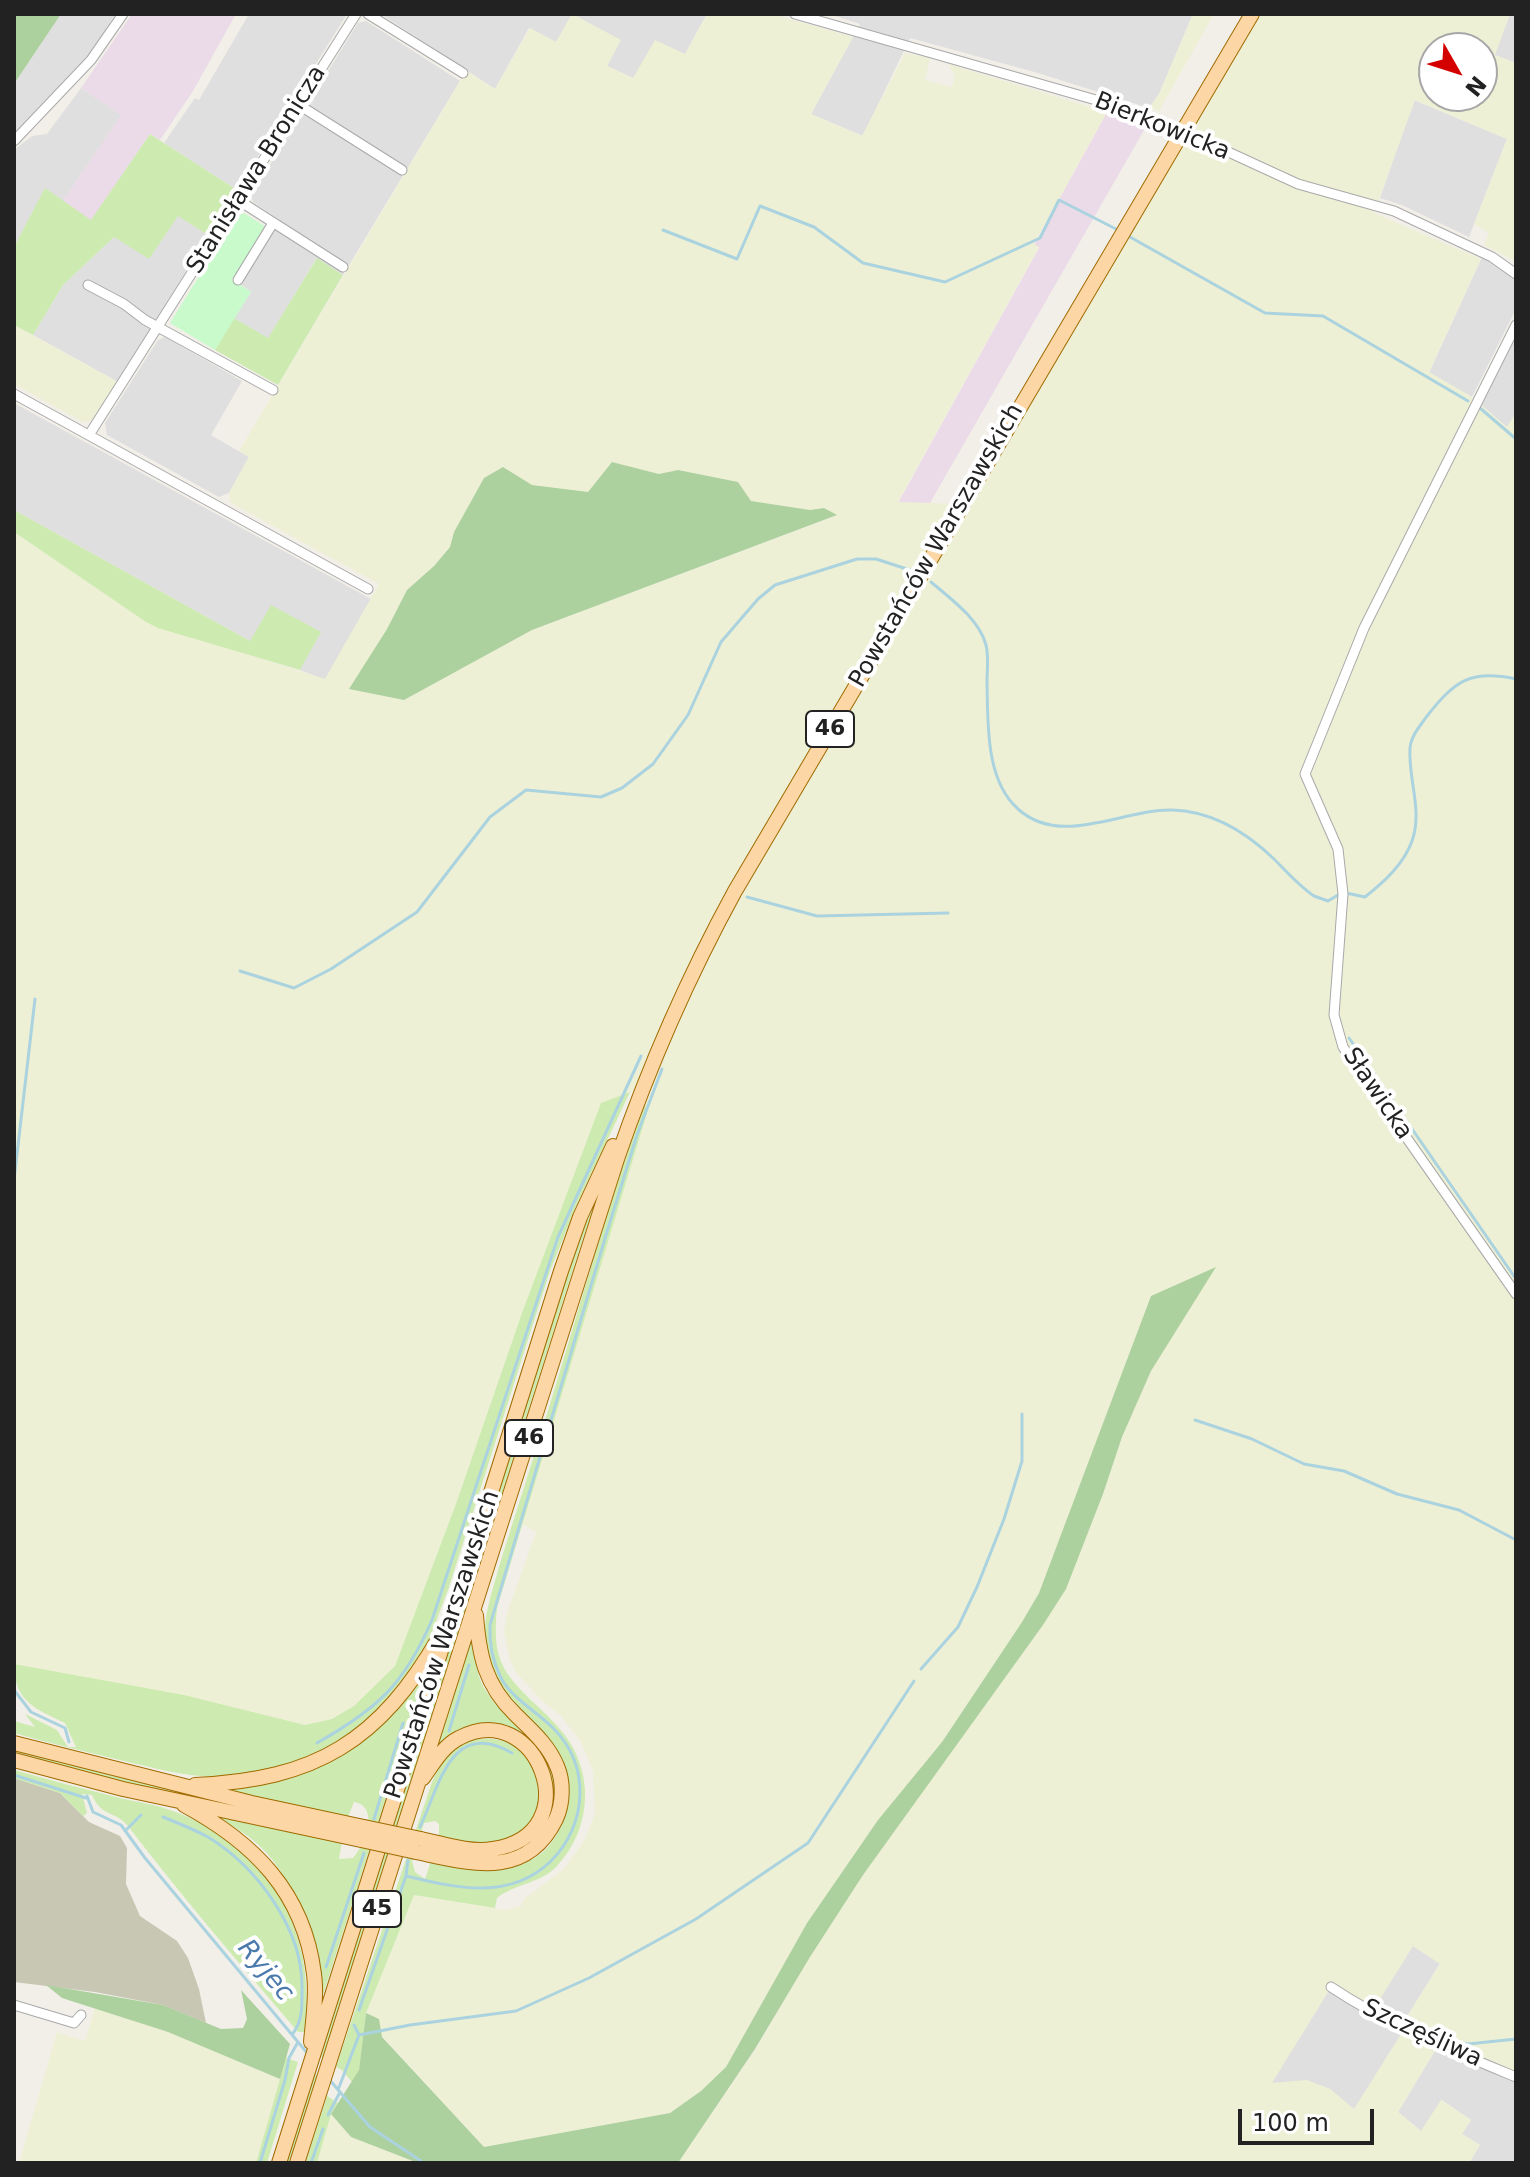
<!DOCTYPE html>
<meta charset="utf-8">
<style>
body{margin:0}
#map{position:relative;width:1530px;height:2177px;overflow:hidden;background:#f2efe9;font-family:"DejaVu Sans",sans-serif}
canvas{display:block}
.frame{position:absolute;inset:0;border:16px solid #222;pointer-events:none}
.north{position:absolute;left:1418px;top:32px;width:80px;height:80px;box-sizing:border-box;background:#fff;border:2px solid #a7a7a7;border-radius:50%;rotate:129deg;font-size:22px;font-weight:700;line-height:32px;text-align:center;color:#222}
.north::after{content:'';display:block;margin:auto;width:28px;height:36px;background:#d40000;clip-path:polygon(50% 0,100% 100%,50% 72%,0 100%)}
.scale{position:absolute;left:1238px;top:2109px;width:136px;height:36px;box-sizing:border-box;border:4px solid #222;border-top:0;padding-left:10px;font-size:24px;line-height:28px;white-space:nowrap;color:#222;-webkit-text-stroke:6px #fff;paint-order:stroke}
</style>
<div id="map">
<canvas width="1530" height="2177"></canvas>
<div class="frame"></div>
<div class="north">N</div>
<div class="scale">100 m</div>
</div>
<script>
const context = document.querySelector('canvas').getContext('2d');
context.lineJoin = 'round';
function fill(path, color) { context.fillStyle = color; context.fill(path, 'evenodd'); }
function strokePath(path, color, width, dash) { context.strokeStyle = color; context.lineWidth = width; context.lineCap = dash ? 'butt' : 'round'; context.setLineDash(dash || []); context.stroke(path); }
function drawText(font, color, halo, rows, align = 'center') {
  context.font = font + ' "DejaVu Sans",sans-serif'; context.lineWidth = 8; context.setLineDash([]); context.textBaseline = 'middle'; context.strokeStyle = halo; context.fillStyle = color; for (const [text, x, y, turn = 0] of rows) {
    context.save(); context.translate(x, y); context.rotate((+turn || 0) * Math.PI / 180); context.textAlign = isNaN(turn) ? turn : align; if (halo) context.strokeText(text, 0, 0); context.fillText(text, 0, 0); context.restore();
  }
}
const residential = new Path2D(`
 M 61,14 L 115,14 L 98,43 L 75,71 L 14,135 L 14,84 Z
 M 249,14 L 347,14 L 237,190 L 164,143 L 195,98 L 199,100 Z
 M 381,14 L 572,14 L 556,43 L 529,28 L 495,89 Z
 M 572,14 L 707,14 L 685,54 L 633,78 L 607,66 L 620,40 Z
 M 829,14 L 1193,14 L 1159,94 L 1149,108 L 1038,73 L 910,38 L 863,136 L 811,114 L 860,24 Z
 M 1510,14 L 1516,14 L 1516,63 L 1494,55 Z
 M 366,21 L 460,81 L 343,275 L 316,259 L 268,339 L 234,318 L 251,292 L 240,284 L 280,220 L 253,202 L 251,195 L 358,23 Z
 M 81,88 L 122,115 L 63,201 L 46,189 L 14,247 L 14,150 L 32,136 L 47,134 Z
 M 1414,100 L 1507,139 L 1469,237 L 1402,205 L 1380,198 Z
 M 178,215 L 208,235 L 118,382 L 33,335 L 63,285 L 115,236 Z
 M 1482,257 L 1501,267 L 1516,281 L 1516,309 L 1472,397 L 1429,373 Z
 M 165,337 L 242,381 L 211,435 L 249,457 L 229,493 L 219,497 L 107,435 L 105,423 L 158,340 Z
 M 1516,337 L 1516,435 L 1481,405 Z
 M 14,403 L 371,599 L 325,680 L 300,670 L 320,632 L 250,641 L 14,510 Z
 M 1413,1946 L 1440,1963 L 1402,2025 L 1405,2028 L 1354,2110 L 1330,2089 L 1271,2083 L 1331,1987 Z
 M 1439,2044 L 1516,2077 L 1516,2163 L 1469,2163 L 1480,2145 L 1462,2134 L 1471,2120 L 1442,2100 L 1421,2131 L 1398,2112 Z`);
const industrial = new Path2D(`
 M 132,14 L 236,14 L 193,91 L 160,140 L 150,134 L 91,221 L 63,201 L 121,115 L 81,88 Z
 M 1107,112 L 1147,125 L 930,503 L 898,503 L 1039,248 L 1034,245 Z`);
const construction = new Path2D(`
 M 14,1778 L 60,1793 L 89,1822 L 120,1836 L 127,1848 L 126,1884 L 140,1916 L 177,1941 L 188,1958 L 199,1989 L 206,2023 L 163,2005 L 95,1992 L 14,1982 Z`);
const farmland = new Path2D(`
 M 572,14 L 621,40 L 607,66 L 633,78 L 655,40 L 685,54 L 707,14 L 772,14 L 853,37 L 811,114 L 862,136 L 905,53 L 930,58 L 925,80 L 952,87 L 955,75 L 948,64 L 1107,112 L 1034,244 L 1039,247 L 898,502 L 962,504 L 1256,14 L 1510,14 L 1495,55 L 1516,63 L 1515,261 L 1484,245 L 1489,233 L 1474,224 L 1507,139 L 1415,100 L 1374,213 L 1481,259 L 1429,372 L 1472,397 L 1507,427 L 1516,412 L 1516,2077 L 1439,2044 L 1398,2112 L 1421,2131 L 1441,2100 L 1471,2120 L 1462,2134 L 1480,2145 L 1469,2163 L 678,2163 L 756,2049 L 810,1957 L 863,1875 L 1043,1625 L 1066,1589 L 1103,1494 L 1122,1437 L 1151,1371 L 1215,1268 L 1151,1296 L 1056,1549 L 1039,1593 L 1022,1622 L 942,1742 L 878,1820 L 807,1923 L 726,2067 L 701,2091 L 670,2113 L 484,2147 L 382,2036 L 378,2019 L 366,2013 L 414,1895 L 506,1910 L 521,1906 L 524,1899 L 565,1868 L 585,1839 L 595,1813 L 593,1771 L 581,1742 L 561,1716 L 539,1698 L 515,1671 L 510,1660 L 504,1632 L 507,1613 L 536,1532 L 521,1523 L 647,1113 L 642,1088 L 601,1103 L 523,1310 L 457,1501 L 395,1666 L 380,1682 L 354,1706 L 332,1719 L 305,1725 L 14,1664 L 14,532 L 146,622 L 325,679 L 379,584 L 231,503 L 229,493 L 249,457 L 239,451 L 466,71 L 495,89 L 530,28 L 556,42 ZM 1434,48 L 1482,48 L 1482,96 L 1434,96 ZM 612,462 L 659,474 L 678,470 L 738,482 L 751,501 L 810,510 L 824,508 L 836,516 L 532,630 L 404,700 L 350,689 L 387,629 L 407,590 L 434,566 L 450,547 L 454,532 L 484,478 L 503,467 L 532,485 L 588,492 ZM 1413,1946 L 1440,1964 L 1401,2026 L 1405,2028 L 1354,2109 L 1330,2089 L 1307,2080 L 1272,2083 L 1331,1987 L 1372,2012 Z
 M 1193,14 L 1214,14 L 1159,111 L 1149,108 L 1159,94 Z
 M 14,325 L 118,382 L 93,421 L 83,422 L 14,384 Z
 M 95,2008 L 168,2032 L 280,2079 L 256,2163 L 19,2163 L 57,2032 L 85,2041 Z
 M 331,2114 L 351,2137 L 418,2163 L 317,2163 Z`);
const grass = new Path2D(`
 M 150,134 L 237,190 L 208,235 L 178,216 L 149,259 L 114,237 L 63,285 L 33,335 L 14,325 L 14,247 L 45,188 L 91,220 Z
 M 317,258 L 343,275 L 278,385 L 215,350 L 234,318 L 268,338 Z
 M 14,510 L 250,641 L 271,605 L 321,632 L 300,670 L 158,628 L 146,622 L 14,532 Z
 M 630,1092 L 577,1204 L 550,1271 L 448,1590 C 439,1612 432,1636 421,1657 C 404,1689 372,1720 341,1739 C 310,1758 276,1771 240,1776 C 199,1781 159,1769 120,1760 C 84,1751 49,1743 14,1733 L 14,1721 L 35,1727 L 25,1714 L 57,1730 L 68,1747 L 76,1747 L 65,1723 C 36,1709 14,1702 14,1664 L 184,1695 L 305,1725 L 332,1719 L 354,1706 L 395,1666 L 457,1501 L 523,1310 L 601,1103 Z
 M 645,1103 L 647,1113 L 497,1608 C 495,1628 494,1650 504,1668 C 517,1691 541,1707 558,1727 C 595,1767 594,1827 556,1867 C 539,1884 514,1884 497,1898 L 495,1908 L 414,1895 L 366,2013 L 359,2070 L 352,2082 L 342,2070 L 336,2067 L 432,1782 C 437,1771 443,1760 452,1751 C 474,1731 511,1736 529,1758 C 546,1779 542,1814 522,1831 C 515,1837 497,1842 487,1844 C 472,1846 454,1840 439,1837 L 439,1824 L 435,1821 L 424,1823 L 412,1861 L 415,1872 L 425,1879 L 431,1861 C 482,1874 543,1881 564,1818 C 577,1777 557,1744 528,1717 C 518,1707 506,1698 499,1686 C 489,1671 485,1646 485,1628 C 486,1608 493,1589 498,1570 C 511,1527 525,1485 538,1443 C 574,1329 604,1214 645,1103 Z
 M 608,1169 L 582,1241 L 323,2059 L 320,2055 L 577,1241 Z
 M 471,1639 C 476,1652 475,1671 483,1686 C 505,1726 562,1747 554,1801 C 553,1813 547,1826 539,1834 C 518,1853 507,1859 479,1856 C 590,1855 563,1709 474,1724 C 460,1727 448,1738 437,1747 Z
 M 426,1673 L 321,2001 C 308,1943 301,1876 249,1837 C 236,1827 220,1820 206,1811 L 342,1842 L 339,1859 L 353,1858 C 365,1845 380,1806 354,1802 L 348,1817 L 217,1790 C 307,1783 374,1750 426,1673 Z
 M 14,1749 L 105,1774 L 354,1829 L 353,1833 L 146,1788 L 14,1754 Z
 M 14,1770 C 49,1780 85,1789 120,1798 C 138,1802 157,1805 173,1811 C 270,1847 317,1930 305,2032 L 298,2032 C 240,1964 182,1897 128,1826 C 116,1811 101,1817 92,1795 L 82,1794 L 87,1813 L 83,1816 L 60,1793 L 14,1778 Z
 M 286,2058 L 298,2062 L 267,2163 L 256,2163 Z
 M 315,2073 L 318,2077 L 290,2163 L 285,2163 Z
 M 327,2096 L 338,2103 L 331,2114 L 317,2163 L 305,2163 Z`);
const forest = new Path2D(`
 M 15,14 L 61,14 L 14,84 L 14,16 Z
 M 612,462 L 659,474 L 678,470 L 738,482 L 751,501 L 810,510 L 824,508 L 837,515 L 532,630 L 404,700 L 349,689 L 387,629 L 407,590 L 434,566 L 450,547 L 454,532 L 484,478 L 503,467 L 532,485 L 588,492 Z
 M 1216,1267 L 1151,1371 L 1122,1437 L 1103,1494 L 1066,1589 L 1043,1625 L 863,1875 L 810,1957 L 755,2049 L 678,2163 L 418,2163 L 351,2137 L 331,2114 L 359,2070 L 366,2013 L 379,2019 L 382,2037 L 484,2147 L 670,2113 L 701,2091 L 726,2067 L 807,1923 L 878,1820 L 942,1742 L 1022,1622 L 1039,1593 L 1151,1296 Z
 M 46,1985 L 163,2005 L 221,2029 L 243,2028 L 247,2019 L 241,1990 L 290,2044 L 280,2079 L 168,2032 L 62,1998 Z`);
const park = new Path2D(`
 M 244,213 L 266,227 L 232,279 L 251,292 L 215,350 L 170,323 L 237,215 Z`);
const stream = new Path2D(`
 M 663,230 L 737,259 L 760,206 L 814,227 L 863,263 L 945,282 L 1040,238 L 1059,200 L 1116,229
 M 1130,237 L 1265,313 L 1323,316 L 1468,401
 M 1480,408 L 1516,439
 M 931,582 C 951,599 979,619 986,645 C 989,657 987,670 987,682 C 988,722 985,780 1018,809 C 1061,848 1123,809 1172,810 C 1211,811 1246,832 1274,859 C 1287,872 1299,886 1314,896 L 1328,901 L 1338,895
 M 1346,893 L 1365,897 C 1384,882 1404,864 1412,841 C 1423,810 1408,780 1410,748 C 1411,736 1420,726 1427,716 C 1455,681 1470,669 1516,679
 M 747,897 L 817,916 L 948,913
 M 240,971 L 294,988 L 331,969 L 417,912 L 490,817 L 526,790 L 601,797 L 622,788 L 653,764 L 688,715 L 721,642 L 758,599 L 775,585 L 857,559 L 876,559 L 910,570
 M 1349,1038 L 1516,1279
 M 14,1180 L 35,999
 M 1195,1420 L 1252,1439 L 1304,1464 L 1344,1471 L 1397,1494 L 1459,1510 L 1516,1540
 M 921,1669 L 958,1627 L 977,1587 L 1004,1519 L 1022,1461 L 1022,1414
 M 14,1690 L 31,1712 L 65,1728 L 69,1742
 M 449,1731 L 469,1665
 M 317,1743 C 377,1709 404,1685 432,1620 L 558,1237 L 641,1056
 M 14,1775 L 86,1798
 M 87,1796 L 93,1812 L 121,1825 L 145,1858 L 308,2054
 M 163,1817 C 178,1823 193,1829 208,1837 C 257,1867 303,1929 302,1988 C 302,2007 303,2020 292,2035
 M 374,1819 L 403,1723
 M 420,1827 C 439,1788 450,1717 512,1753
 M 125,1831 L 141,1815
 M 406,1876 C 456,1888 510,1901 551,1861 C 587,1825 591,1767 554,1729 C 538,1712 513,1700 501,1678 C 493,1662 489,1643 490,1625 L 606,1235 L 637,1135 L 662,1069
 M 326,1967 L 364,1853
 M 359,2010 L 406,1876 L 408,1860
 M 354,2025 L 359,2035
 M 1433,2037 L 1468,2044 L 1516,2039
 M 328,2078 L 370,2127 L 424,2163
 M 338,2090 L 359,2035 L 410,2025 L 516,2011 L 589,1978 L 696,1919 L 808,1843 L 914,1681
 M 328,2115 L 339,2094
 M 260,2163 L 285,2080 L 289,2058 L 298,2042
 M 311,2163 L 323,2129`);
const street = new Path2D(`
 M 368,14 L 463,73
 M 795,14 L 1117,106 L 1187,133 L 1298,184 L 1394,211 L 1492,257 L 1516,274
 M 299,105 L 402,170
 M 14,141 L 91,60 L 123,14
 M 238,200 L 343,267
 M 238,280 L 273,223
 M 88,285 L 124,304 L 145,320 L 273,390
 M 1516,325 L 1364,628 L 1305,774 L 1338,849 L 1343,894 L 1334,1015 L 1343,1047 L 1516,1294
 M 14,394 L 368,589
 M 89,435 L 356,14
 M 1331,1987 C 1388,2025 1453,2051 1516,2077
 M 14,2005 L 74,2023 L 81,2015`);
const primary = new Path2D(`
 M 14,1743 L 252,1803 L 364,1827
 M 14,1760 L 123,1789 L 361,1840
 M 195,1785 C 316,1780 380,1741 440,1636
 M 184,1805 C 253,1842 304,1892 314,1974 C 317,1996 313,2019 311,2042
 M 421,1839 C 444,1844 469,1853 493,1849 C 591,1834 537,1696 459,1738 C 443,1746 433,1764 423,1778
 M 416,1852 C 469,1863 526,1881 556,1819 C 563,1804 564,1782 557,1766 C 548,1744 531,1730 515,1714 C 485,1685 479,1655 476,1615
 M 279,2163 L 561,1271 L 580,1217 L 613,1146
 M 297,2163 L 617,1159 C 649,1066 688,977 735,891 L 1252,14`);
const primaryBridge = new Path2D(`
 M 364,1827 L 421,1839
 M 361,1840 L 416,1852`);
const shields = [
 [830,729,48],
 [529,1438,48],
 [377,1909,48]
];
const shieldNames = [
 ["46",830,729],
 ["46",529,1438],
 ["45",377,1909]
];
const streetNames = [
 ["Bierkowicka",1162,127,22],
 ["Stanisława Bronicza",257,170,-58],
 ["Powstańców Warszawskich",937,546,-60],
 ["Sławicka",1377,1094,56],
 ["Powstańców Warszawskich",443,1645,-72],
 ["Szczęśliwa",1422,2034,25]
];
const waterNames = [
 ["Ryjec",265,1971,50]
];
fill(residential, '#e0dfdf');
fill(industrial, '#ebdbe8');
fill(construction, '#c7c7b4');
fill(farmland, '#eef0d5');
fill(grass, '#cdebb0');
fill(forest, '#add19e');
fill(park, '#c8facc');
strokePath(stream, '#aad3df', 3);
strokePath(street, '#a9a9a9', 11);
strokePath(primary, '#a06b00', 16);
strokePath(street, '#fff', 9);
strokePath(primary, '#fcd6a4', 14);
strokePath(primaryBridge, '#a06b00', 16, []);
strokePath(primaryBridge, '#fcd6a4', 14);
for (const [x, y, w] of shields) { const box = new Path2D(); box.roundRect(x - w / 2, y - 18, w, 36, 6); context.fillStyle = '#fff'; context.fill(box); strokePath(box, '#222', 2); }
drawText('bold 22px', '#222', null, shieldNames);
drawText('24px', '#222', '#fff', streetNames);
drawText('italic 26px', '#4a7aab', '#fff', waterNames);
</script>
